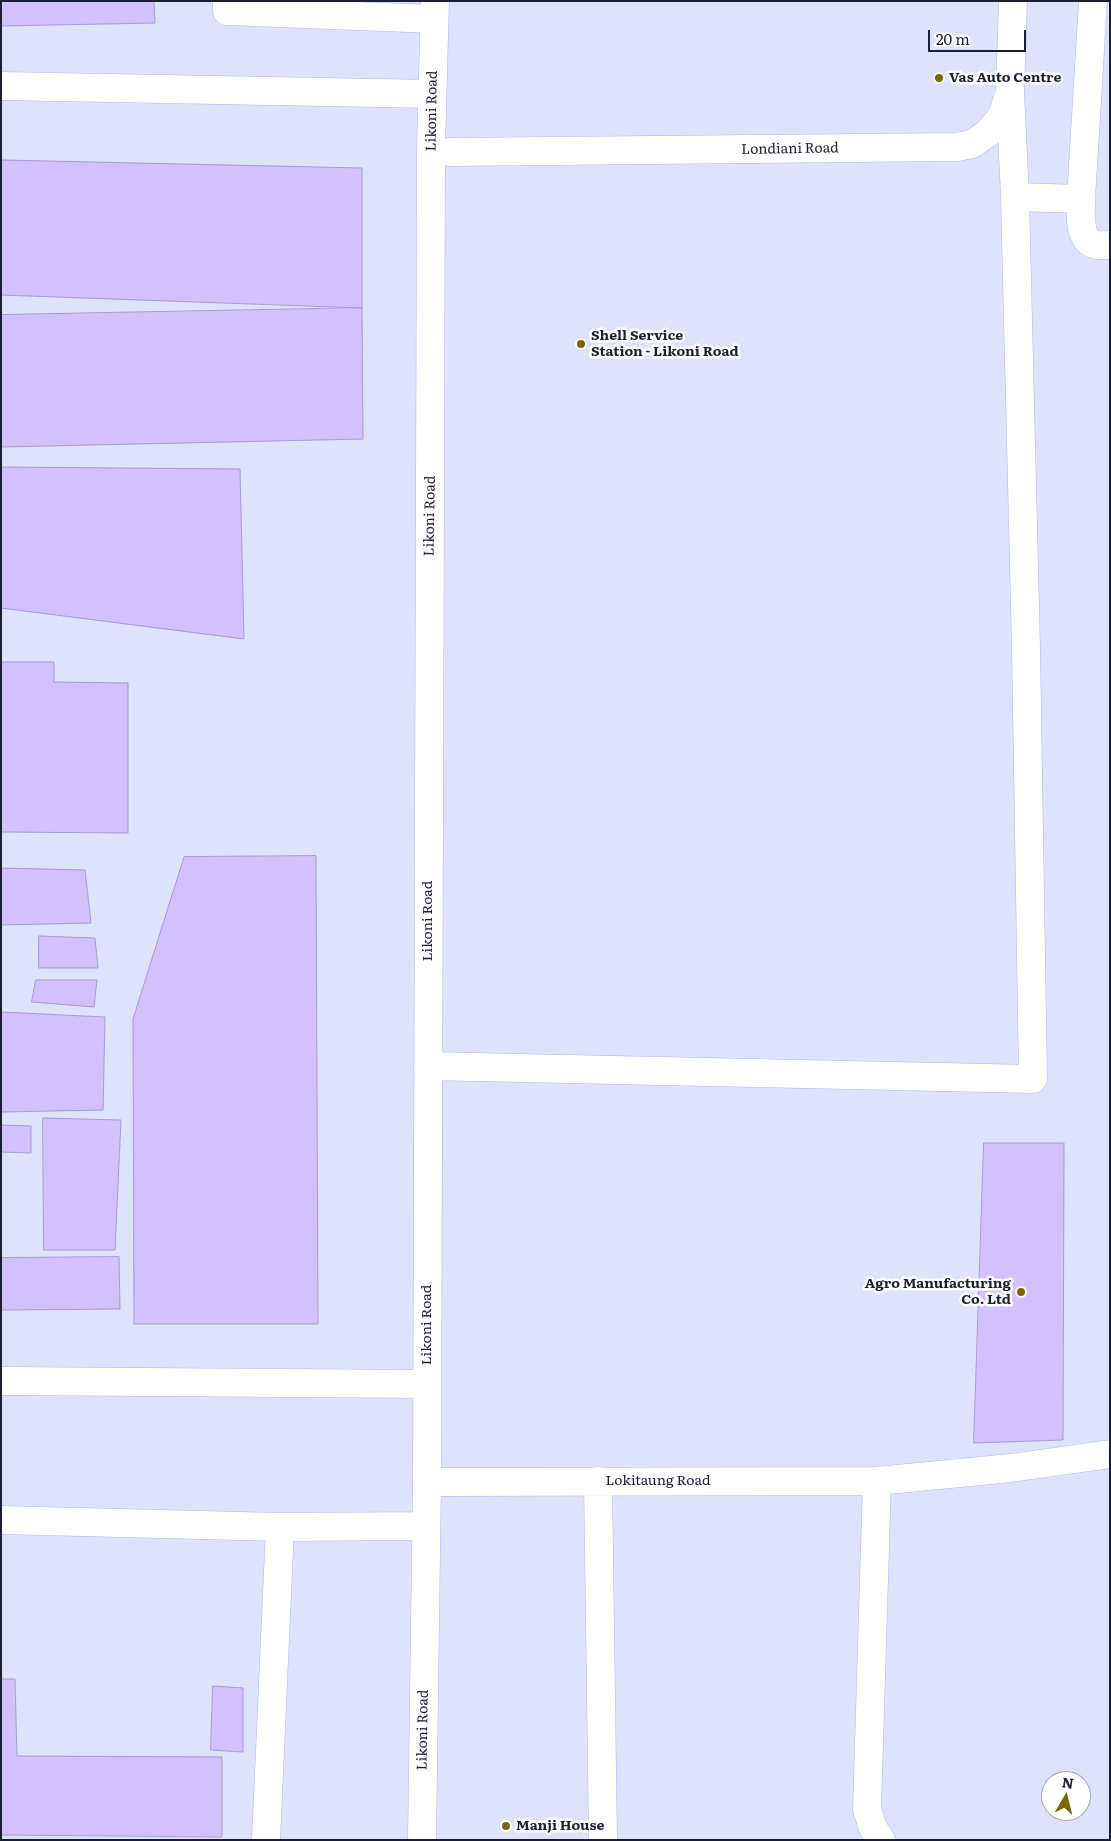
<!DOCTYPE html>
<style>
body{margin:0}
#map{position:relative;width:1111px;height:1841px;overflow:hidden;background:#dee2fa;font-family:Literata,serif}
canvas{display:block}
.frame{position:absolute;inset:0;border:2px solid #1c1e34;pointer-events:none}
.north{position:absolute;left:1041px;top:1771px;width:50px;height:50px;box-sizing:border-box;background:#fff;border:1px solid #a4a5ae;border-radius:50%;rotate:8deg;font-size:14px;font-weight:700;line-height:20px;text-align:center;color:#1c1e34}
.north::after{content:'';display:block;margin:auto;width:18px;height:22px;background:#796800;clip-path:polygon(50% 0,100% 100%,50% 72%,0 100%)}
.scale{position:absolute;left:928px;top:30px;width:98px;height:22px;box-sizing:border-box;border:2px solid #1c1e34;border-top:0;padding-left:6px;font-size:15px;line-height:18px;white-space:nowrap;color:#1c1e34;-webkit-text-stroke:4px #fff;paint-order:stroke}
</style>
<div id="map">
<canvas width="1111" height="1841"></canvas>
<div class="frame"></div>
<div class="north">N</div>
<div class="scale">20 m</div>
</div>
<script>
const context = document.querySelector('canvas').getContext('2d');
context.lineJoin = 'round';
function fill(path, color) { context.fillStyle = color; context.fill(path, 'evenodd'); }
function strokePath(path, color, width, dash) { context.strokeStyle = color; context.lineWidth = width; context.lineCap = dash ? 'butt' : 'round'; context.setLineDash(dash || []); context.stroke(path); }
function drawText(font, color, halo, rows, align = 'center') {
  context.font = font + ' Literata,serif'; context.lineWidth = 5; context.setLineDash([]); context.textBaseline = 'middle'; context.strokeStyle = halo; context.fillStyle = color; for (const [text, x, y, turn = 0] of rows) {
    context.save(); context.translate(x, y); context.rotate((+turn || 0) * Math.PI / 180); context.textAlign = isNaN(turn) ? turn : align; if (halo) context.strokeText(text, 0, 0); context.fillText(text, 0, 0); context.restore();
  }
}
const building = new Path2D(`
 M 1,1 L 154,1 L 155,23 L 1,26 Z
 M 1,160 L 362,168 L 362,308 L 1,295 Z
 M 362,308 L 363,439 L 1,447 L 1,315 Z
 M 1,467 L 240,469 L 244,639 L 1,608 Z
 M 1,662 L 54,662 L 54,682 L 128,683 L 128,833 L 1,832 Z
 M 316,856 L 318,1324 L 134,1324 L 133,1019 L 184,857 Z
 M 1,868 L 85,870 L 91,923 L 1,925 Z
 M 39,936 L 95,938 L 98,968 L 39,968 Z
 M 36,980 L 97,980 L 94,1007 L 32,1002 Z
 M 1,1012 L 105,1017 L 103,1110 L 1,1112 Z
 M 43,1118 L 121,1120 L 115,1250 L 44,1250 Z
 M 1,1125 L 31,1126 L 31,1153 L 1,1152 Z
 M 984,1143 L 1064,1143 L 1063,1440 L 974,1443 Z
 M 119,1257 L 120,1309 L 1,1310 L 1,1258 Z
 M 1,1679 L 15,1679 L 17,1756 L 222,1757 L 222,1837 L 1,1835 Z
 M 213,1686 L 243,1688 L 243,1752 L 211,1750 Z`);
const minor = new Path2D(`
 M 227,1 L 227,11 L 434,19
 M 1,86 L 432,94
 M 449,152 L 957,147 L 972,144 L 988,133 L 1002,116 L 1010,92 L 1013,1
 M 1015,197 L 1081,199 C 1081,212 1078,237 1093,244 C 1098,246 1105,245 1110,245
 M 1081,199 L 1093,1
 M 428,1066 L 1033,1079 L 1026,647 L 1015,197 L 1010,92
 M 1,1381 L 427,1384
 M 598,1481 L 603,1840
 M 877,1481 L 867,1809 L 873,1828 L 881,1840
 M 439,1482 L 877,1481 L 1011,1468 L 1110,1454
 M 1,1520 L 280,1527 L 426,1526
 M 266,1840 L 280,1527
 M 422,1840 L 427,1481 L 431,148 L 435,1`);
const markers = [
 [939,78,5,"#796800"],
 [581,344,5,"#796800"],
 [1021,1292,5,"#796800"],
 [506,1826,5,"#796800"]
];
const poiNames = [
 ["Vas Auto Centre",949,78],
 ["Shell Service",591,336],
 ["Station - Likoni Road",591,352],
 ["Agro Manufacturing",1011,1284,"right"],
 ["Co. Ltd",1011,1300,"right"],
 ["Manji House",516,1826]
];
const streetNames = [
 ["Likoni Road",432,111,-89],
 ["Londiani Road",790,149,-1],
 ["Likoni Road",430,516,-89],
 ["Likoni Road",428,921,-90],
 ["Likoni Road",427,1325,-90],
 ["Lokitaung Road",658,1481],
 ["Likoni Road",423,1730,-89]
];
fill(building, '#d2c1fd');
strokePath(building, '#a999d1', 1);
strokePath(minor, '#aeb7f0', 29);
strokePath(minor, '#fff', 28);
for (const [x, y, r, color] of markers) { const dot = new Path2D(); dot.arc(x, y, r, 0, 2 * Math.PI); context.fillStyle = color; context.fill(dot); strokePath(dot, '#fff', 2); }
drawText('bold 14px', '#1c1e34', '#fff', poiNames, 'left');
drawText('14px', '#1c1e34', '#fff', streetNames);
</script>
